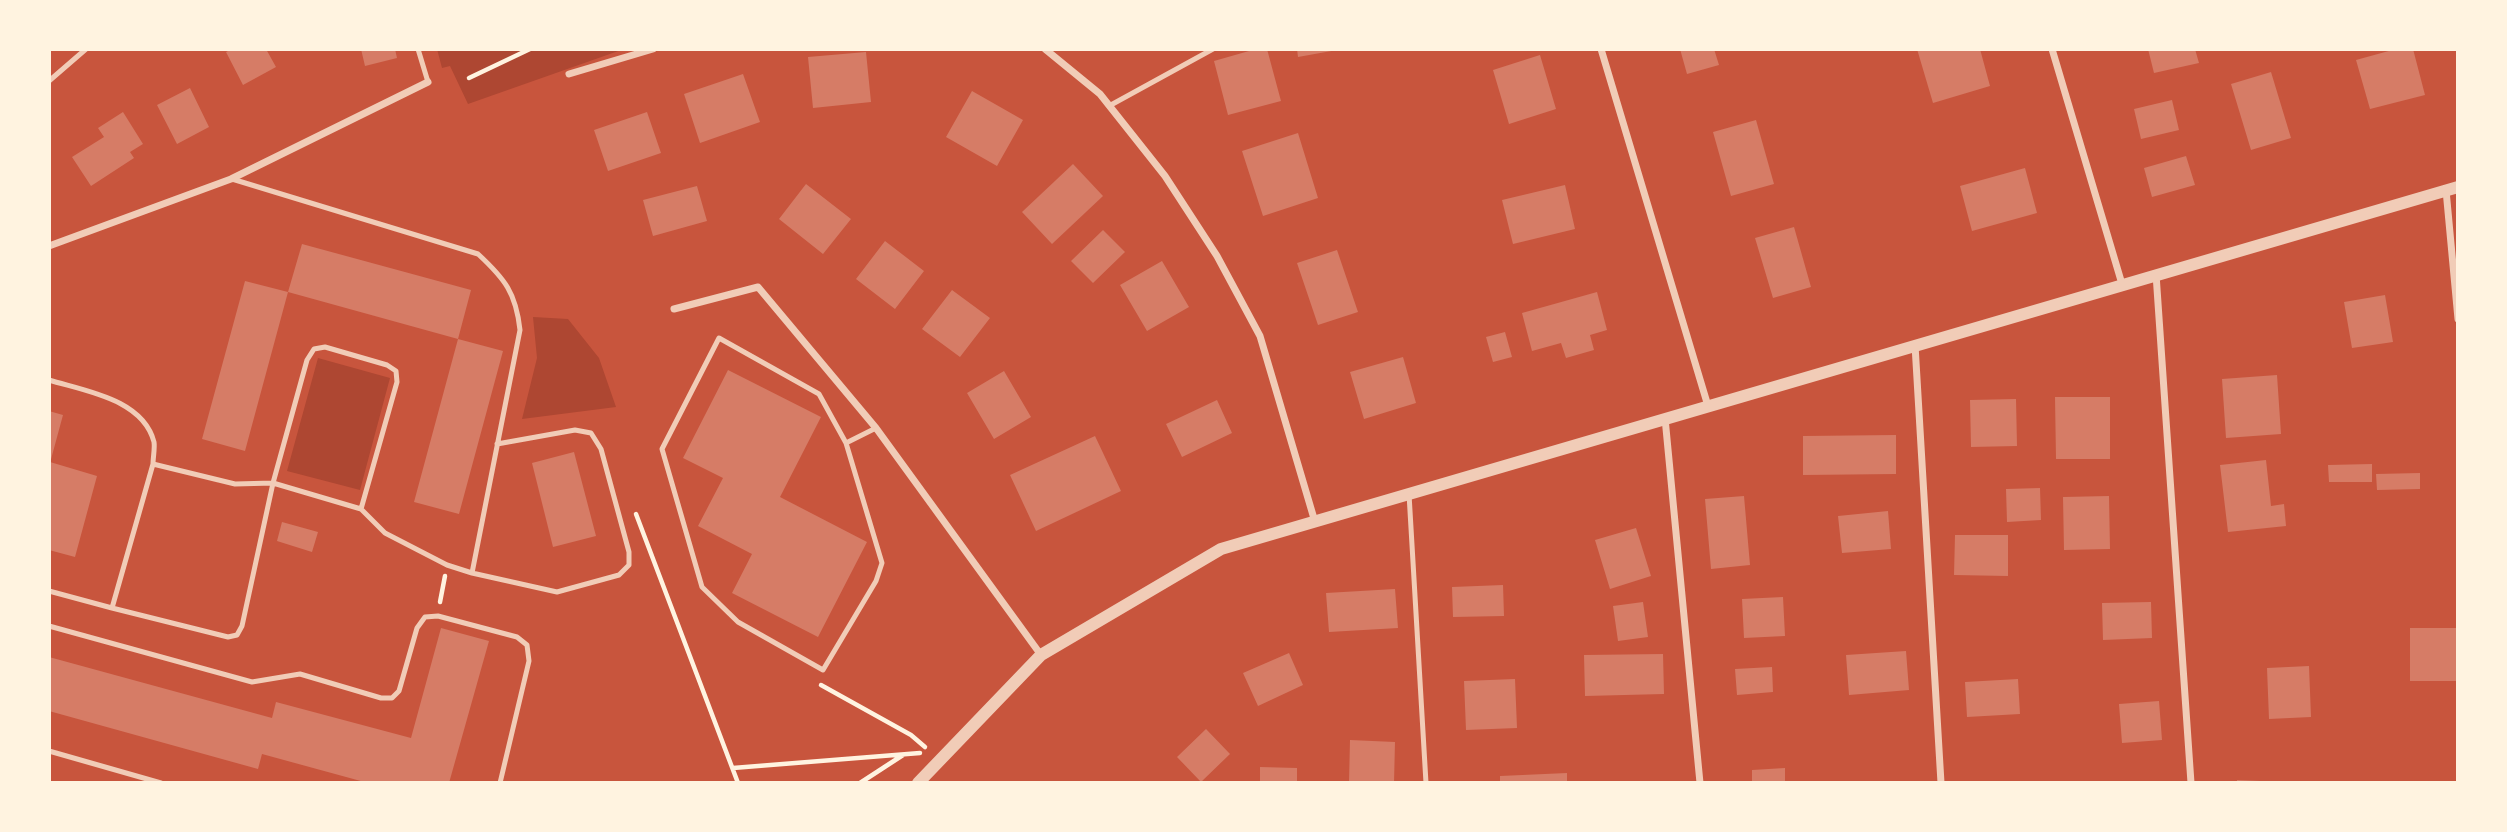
<!DOCTYPE html>
<style>
body{margin:0}
#map{position:relative;width:2507px;height:832px;overflow:hidden;background:#c8553d;font-family:"Noto Sans",sans-serif}
canvas{display:block}
.frame{position:absolute;inset:0;border:51px solid #fff3e0;pointer-events:none}
</style>
<div id="map">
<canvas width="2507" height="832"></canvas>
<div class="frame"></div>
</div>
<script>
const context = document.querySelector('canvas').getContext('2d');
context.lineJoin = 'round';
function fill(path, color) { context.fillStyle = color; context.fill(path, 'evenodd'); }
function strokePath(path, color, width, dash) { context.strokeStyle = color; context.lineWidth = width; context.lineCap = dash ? 'butt' : 'round'; context.setLineDash(dash || []); context.stroke(path); }
const green = new Path2D(`
 M 437,49 L 624,49 L 468,104 L 450,66 L 442,68 Z
 M 533,317 L 568,319 L 599,358 L 616,407 L 522,419 L 537,358 Z
 M 318,358 L 390,378 L 360,490 L 287,471 Z`);
const building = new Path2D(`
 M 232,49 L 266,49 L 276,67 L 243,85 L 226,52 Z
 M 361,49 L 395,49 L 397,58 L 365,66 Z
 M 1256,49 L 1267,49 L 1281,101 L 1228,115 L 1214,61 Z
 M 1297,49 L 1337,49 L 1337,50 L 1298,57 Z
 M 1680,49 L 1714,49 L 1719,65 L 1687,74 Z
 M 1917,49 L 1980,49 L 1990,86 L 1933,103 Z
 M 2148,49 L 2195,49 L 2199,63 L 2154,73 Z
 M 2396,49 L 2413,49 L 2425,95 L 2370,109 L 2356,60 Z
 M 866,52 L 871,102 L 813,108 L 808,57 Z
 M 1540,55 L 1556,109 L 1509,124 L 1493,70 Z
 M 2271,72 L 2291,138 L 2251,150 L 2231,84 Z
 M 743,74 L 760,122 L 700,143 L 684,94 Z
 M 190,88 L 209,127 L 177,144 L 157,105 Z
 M 972,91 L 1023,120 L 997,166 L 946,137 Z
 M 2172,100 L 2179,130 L 2141,139 L 2134,109 Z
 M 123,112 L 143,144 L 130,152 L 134,158 L 91,186 L 72,157 L 104,137 L 98,128 Z
 M 647,112 L 661,153 L 608,171 L 594,130 Z
 M 1756,120 L 1774,184 L 1731,196 L 1713,132 Z
 M 1298,133 L 1318,198 L 1263,216 L 1242,151 Z
 M 2186,156 L 2195,185 L 2152,197 L 2144,168 Z
 M 1073,164 L 1103,196 L 1052,244 L 1022,212 Z
 M 2025,168 L 2037,213 L 1972,231 L 1960,186 Z
 M 806,184 L 851,219 L 823,254 L 779,219 Z
 M 1565,185 L 1575,229 L 1513,244 L 1502,200 Z
 M 697,186 L 707,221 L 653,236 L 643,200 Z
 M 1794,227 L 1811,287 L 1773,298 L 1755,238 Z
 M 1103,230 L 1125,252 L 1093,283 L 1071,261 Z
 M 885,241 L 924,271 L 895,309 L 856,279 Z
 M 302,244 L 471,290 L 458,339 L 288,292 Z
 M 1337,250 L 1358,312 L 1318,325 L 1297,263 Z
 M 1162,261 L 1189,307 L 1147,331 L 1120,285 Z
 M 245,281 L 288,292 L 245,451 L 202,439 Z
 M 952,290 L 990,318 L 960,357 L 922,329 Z
 M 1597,292 L 1607,330 L 1590,335 L 1594,350 L 1566,358 L 1561,343 L 1532,351 L 1522,313 Z
 M 2385,295 L 2393,342 L 2352,348 L 2344,302 Z
 M 1505,332 L 1512,357 L 1493,362 L 1486,337 Z
 M 458,339 L 503,351 L 459,514 L 414,502 Z
 M 1403,357 L 1416,403 L 1364,419 L 1350,372 Z
 M 728,370 L 821,417 L 780,497 L 867,542 L 818,637 L 732,593 L 752,554 L 698,526 L 723,478 L 683,458 Z
 M 1004,371 L 1031,417 L 994,439 L 967,393 Z
 M 2277,375 L 2281,434 L 2226,438 L 2222,379 Z
 M 2055,397 L 2110,397 L 2110,459 L 2056,459 Z
 M 2016,399 L 2017,446 L 1971,447 L 1970,400 Z
 M 1217,400 L 1232,433 L 1182,457 L 1166,424 Z
 M 49,411 L 63,415 L 50,463 L 49,463 Z
 M 1896,435 L 1896,474 L 1803,475 L 1803,436 Z
 M 1095,436 L 1121,491 L 1036,531 L 1010,475 Z
 M 574,452 L 596,536 L 553,547 L 532,463 Z
 M 2266,460 L 2271,506 L 2284,504 L 2286,526 L 2228,532 L 2220,465 Z
 M 50,462 L 97,476 L 75,557 L 49,550 Z
 M 2372,464 L 2372,482 L 2329,482 L 2328,465 Z
 M 2420,473 L 2420,489 L 2377,490 L 2376,474 Z
 M 2040,488 L 2041,520 L 2007,522 L 2006,489 Z
 M 1744,496 L 1750,565 L 1711,569 L 1705,499 Z
 M 2109,496 L 2110,549 L 2064,550 L 2063,497 Z
 M 1888,511 L 1891,549 L 1842,553 L 1838,516 Z
 M 282,522 L 318,532 L 312,552 L 277,541 Z
 M 1636,528 L 1651,576 L 1610,589 L 1595,540 Z
 M 1955,535 L 2008,535 L 2008,576 L 1954,575 Z
 M 1503,585 L 1504,616 L 1453,617 L 1452,587 Z
 M 1395,589 L 1398,628 L 1329,632 L 1326,593 Z
 M 1783,597 L 1785,636 L 1744,638 L 1742,599 Z
 M 1643,602 L 1648,637 L 1618,641 L 1613,606 Z
 M 2151,602 L 2152,638 L 2103,640 L 2102,603 Z
 M 441,628 L 489,641 L 449,783 L 368,783 L 262,754 L 258,769 L 49,711 L 49,657 L 272,718 L 276,702 L 411,738 Z
 M 2410,628 L 2458,628 L 2458,681 L 2410,681 Z
 M 1906,651 L 1909,690 L 1849,695 L 1846,655 Z
 M 1289,653 L 1303,685 L 1258,706 L 1243,673 Z
 M 1663,654 L 1664,694 L 1585,696 L 1584,655 Z
 M 2309,666 L 2311,717 L 2269,719 L 2267,668 Z
 M 1772,667 L 1773,692 L 1737,695 L 1735,669 Z
 M 1515,679 L 1517,728 L 1466,730 L 1464,681 Z
 M 2018,679 L 2020,714 L 1967,717 L 1965,682 Z
 M 2159,701 L 2162,740 L 2122,743 L 2119,704 Z
 M 1206,729 L 1230,754 L 1201,782 L 1177,757 Z
 M 1350,740 L 1395,742 L 1394,783 L 1349,783 Z
 M 1260,767 L 1297,768 L 1297,783 L 1260,783 Z
 M 1785,768 L 1785,783 L 1752,783 L 1752,770 Z
 M 1567,773 L 1567,783 L 1500,783 L 1500,776 Z
 M 2237,780 L 2260,781 L 2260,783 L 2237,783 Z`);
const path = new Path2D(`
 M 469,78 L 530,49
 M 636,514 L 738,783
 M 440,602 L 445,576
 M 821,685 L 911,735 L 925,747
 M 733,768 L 920,753
 M 860,783 L 903,755`);
const service = new Path2D(`
 M 418,49 L 428,82
 M 49,81 L 86,49
 M 1109,106 L 1213,49
 M 49,380 C 85,391 143,399 154,442 C 155,448 153,458 153,464 L 112,608 L 49,591
 M 846,443 L 819,394 L 719,338 L 662,449 L 702,587 L 738,622 L 823,670 L 876,581 L 882,563 L 846,443 L 876,428
 M 153,464 L 235,484 L 273,483 L 307,360 L 314,349 L 325,347 L 387,365 L 396,371 L 397,382 L 361,509
 M 1409,494 L 1426,783
 M 472,573 L 557,592 L 619,575 L 629,565 L 629,552 L 601,449 L 591,433 L 575,430 L 497,444
 M 112,608 L 228,637 L 237,635 L 242,626 L 273,483 L 361,509 L 385,533 L 447,565 L 472,573 L 520,330 C 516,293 505,279 478,254 L 232,179
 M 49,626 L 252,682 L 300,674 L 381,698 L 392,698 L 399,691 L 417,628 L 425,617 L 438,616 L 517,637 L 527,645 L 529,661 L 500,783
 M 49,751 L 161,783`);
const minor = new Path2D(`
 M 1045,49 L 1100,94 L 1165,176 L 1217,256 L 1260,336 L 1315,522
 M 1601,49 L 1708,406
 M 2052,49 L 2122,284
 M 569,74 L 653,49
 M 2446,190 L 2458,319
 M 49,246 L 231,179 L 428,82
 M 2156,274 L 2191,783
 M 674,309 L 758,287 L 876,428 L 1041,655
 M 1915,345 L 1941,783
 M 1665,418 L 1700,783`);
const tertiary = new Path2D(`
 M 918,783 L 1041,655 L 1221,549 L 2458,187`);
fill(green, '#ae4732');
fill(building, '#d67c66');
strokePath(path, '#fff3e0', 4.5);
strokePath(service, '#f1ccb7', 5);
strokePath(minor, '#f1ccb7', 7);
strokePath(tertiary, '#f1ccb7', 12);
</script>
